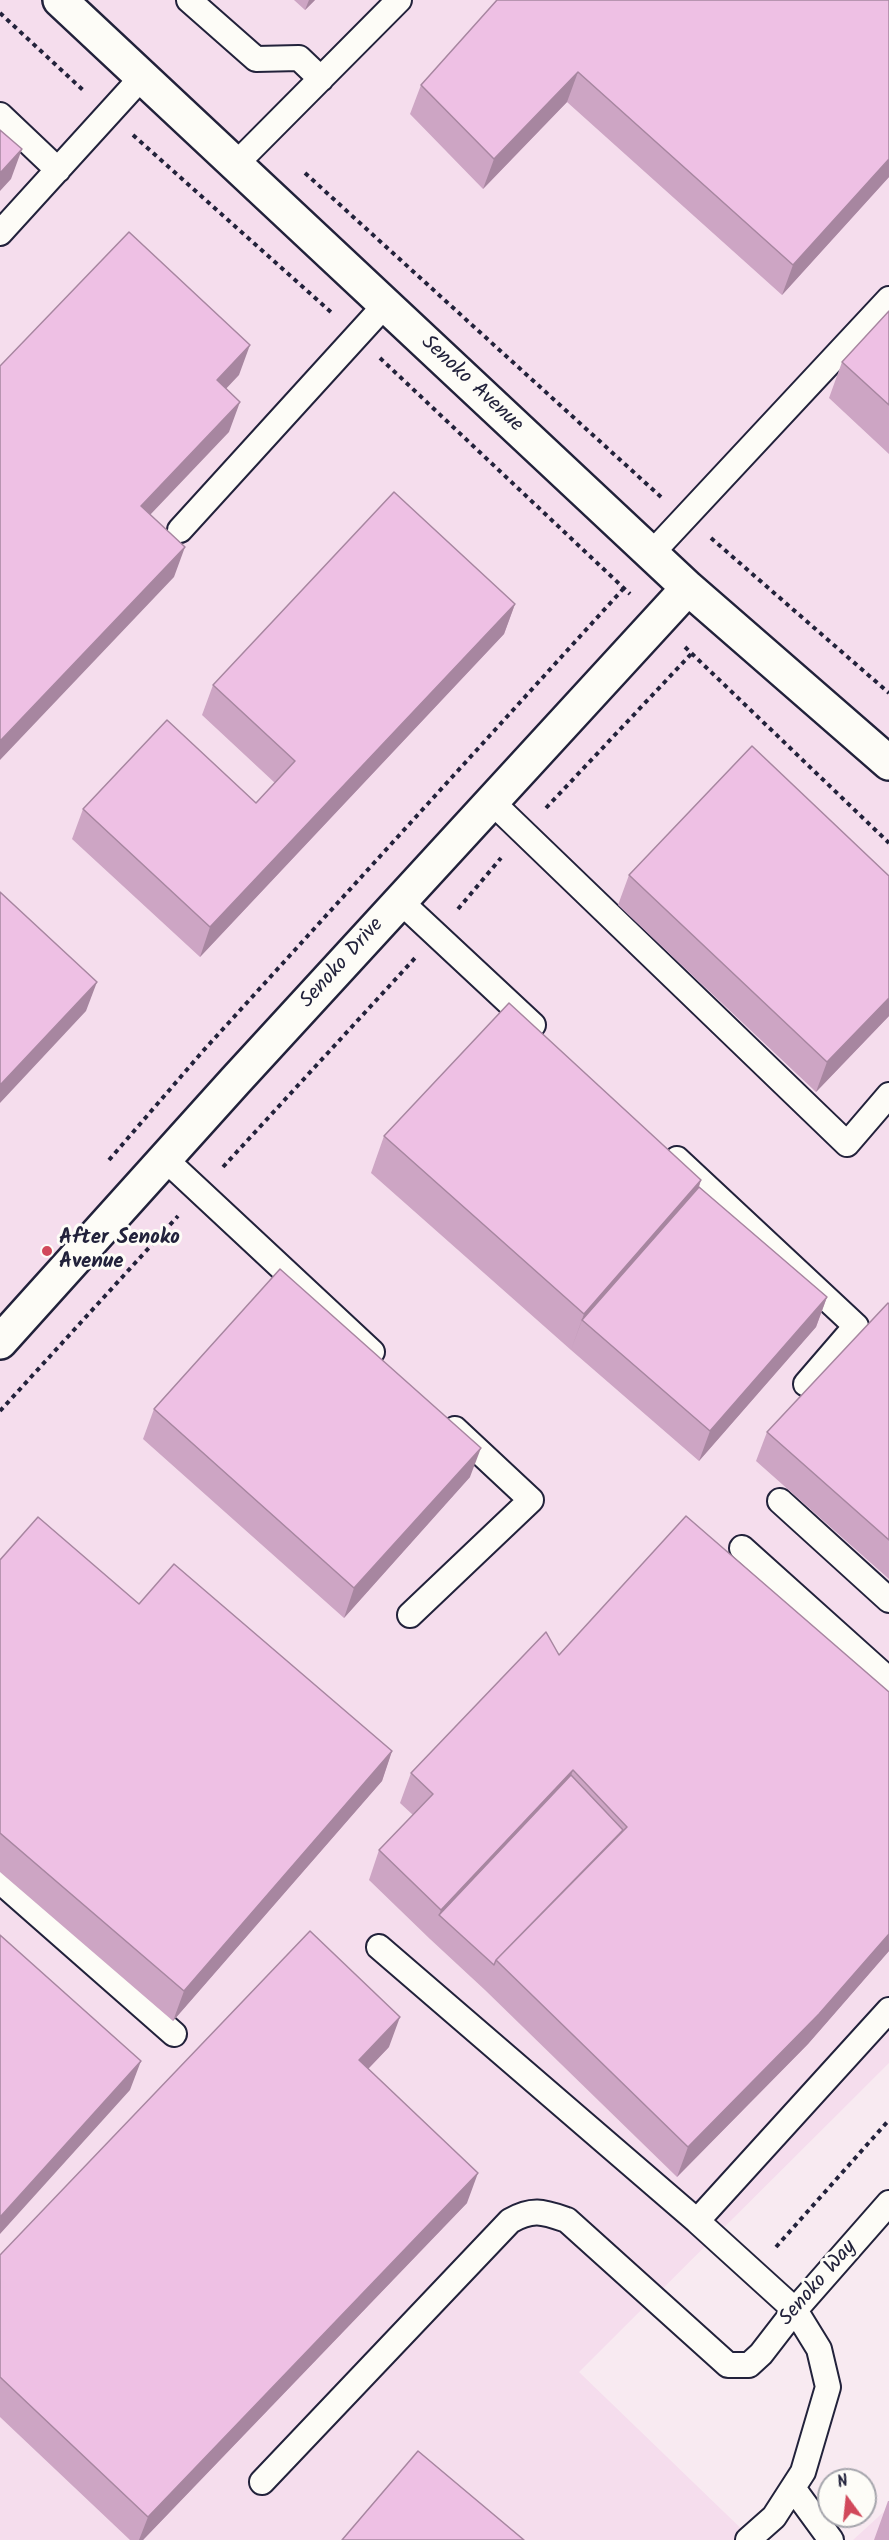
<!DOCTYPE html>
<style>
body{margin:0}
#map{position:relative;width:889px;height:2540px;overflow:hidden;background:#f8eaf1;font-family:Kalam,sans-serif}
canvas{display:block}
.north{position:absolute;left:817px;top:2468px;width:60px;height:60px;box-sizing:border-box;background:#fdfcf7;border:2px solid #a5a5ac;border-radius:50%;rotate:345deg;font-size:16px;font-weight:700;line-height:24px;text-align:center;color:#22223b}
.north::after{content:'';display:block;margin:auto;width:21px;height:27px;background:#d1495b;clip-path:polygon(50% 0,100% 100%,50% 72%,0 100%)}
</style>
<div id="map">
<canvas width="889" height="2540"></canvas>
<div class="north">N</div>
</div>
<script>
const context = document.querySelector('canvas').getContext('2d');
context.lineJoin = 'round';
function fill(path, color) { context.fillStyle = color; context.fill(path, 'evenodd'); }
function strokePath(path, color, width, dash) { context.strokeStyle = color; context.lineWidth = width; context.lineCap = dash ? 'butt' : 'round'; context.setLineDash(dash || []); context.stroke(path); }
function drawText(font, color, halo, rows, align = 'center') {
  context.font = font + ' Kalam,sans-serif'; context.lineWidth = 6; context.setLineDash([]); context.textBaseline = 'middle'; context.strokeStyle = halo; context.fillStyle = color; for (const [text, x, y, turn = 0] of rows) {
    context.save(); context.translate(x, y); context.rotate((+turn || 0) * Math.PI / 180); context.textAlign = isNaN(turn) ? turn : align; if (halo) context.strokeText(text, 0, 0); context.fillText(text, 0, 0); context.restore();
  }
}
const built = new Path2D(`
 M 0,0 L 889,0 L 889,2063 L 579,2372 L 753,2540 L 0,2540 Z
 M 889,2507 L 889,2540 L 853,2540 Z`);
const path = new Path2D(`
 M 0,13 L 85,92
 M 133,135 L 333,314
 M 305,173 L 661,497
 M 380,358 L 630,594
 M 711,538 L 889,693
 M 685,647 L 889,843
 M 546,808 L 692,653
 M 458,909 L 501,858
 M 109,1160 L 203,1051 L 624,588
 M 223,1167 L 415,958
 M 0,1411 L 178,1216
 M 776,2247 L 889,2120`);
const lane = new Path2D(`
 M 189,0 L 256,59 L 299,58 L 321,79
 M 0,115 L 58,170
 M 236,164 L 399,0
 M 0,233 L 142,77
 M 180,530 L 385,305
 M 652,553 L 889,299
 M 492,802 L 847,1144 L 889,1095
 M 400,901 L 533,1025
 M 165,1159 L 372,1352
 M 677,1159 L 856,1326 L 806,1384
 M 780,1501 L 889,1600
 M 742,1548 L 889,1680
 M 410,1615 L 531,1500 L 455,1429
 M 0,1881 L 174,2034
 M 379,1947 L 697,2221 L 795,2310 L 819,2349 L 828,2387 L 803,2472 L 774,2517 L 748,2540
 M 697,2221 L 889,2010
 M 262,2482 L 510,2221 C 533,2208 543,2212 567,2220 L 728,2365 L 749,2365 L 761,2354 L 795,2310 L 889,2203
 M 793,2488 L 831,2540`);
const street = new Path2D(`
 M 60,0 L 688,588 L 889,763
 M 0,1342 L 236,1080 L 688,588`);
const wall = new Path2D(`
 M 294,0 L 315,0 L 305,10 Z
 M 889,0 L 889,177 L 782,295 L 567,102 L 483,189 L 410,114 L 421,85 Z
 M 889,311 L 889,454 L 829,398 L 842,362 Z
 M 515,604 L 504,634 L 200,957 L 72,839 L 83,809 L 256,803 L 275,783 L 202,715 L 213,685 Z
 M 629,875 L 889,876 L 889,1016 L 816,1092 L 618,905 Z
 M 384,1136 L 701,1180 L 699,1187 L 827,1297 L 816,1327 L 699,1461 L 571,1350 L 371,1173 Z
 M 889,1304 L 889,1579 L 756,1461 L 767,1432 Z
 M 154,1409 L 470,1477 L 344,1618 L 143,1439 Z
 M 0,1560 L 139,1604 L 392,1751 L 382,1781 L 173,2021 L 0,1872 Z
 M 559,1655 L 889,1692 L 889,1951 L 808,2044 L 677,2177 L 485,1990 L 430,1939 L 369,1880 L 379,1850 L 413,1815 L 400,1803 L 411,1773 Z
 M 389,2047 L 368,2069 L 467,2203 L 143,2540 L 130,2540 L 0,2417 L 0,2255 Z
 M 888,2501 L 889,2501 L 889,2540 L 874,2540 Z`);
const shadedWall = new Path2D(`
 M 309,0 L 315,0 L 305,10 Z
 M 578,72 L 567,102 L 483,189 L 494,159 Z
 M 22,149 L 11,179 L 0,191 L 0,173 Z
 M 889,159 L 889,177 L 782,295 L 793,265 Z
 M 250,345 L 239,375 L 206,410 L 217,380 Z
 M 240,402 L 229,432 L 130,536 L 141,506 Z
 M 185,547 L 174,577 L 0,760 L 0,741 Z
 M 515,604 L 504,634 L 200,957 L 210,927 Z
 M 97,982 L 86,1011 L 0,1103 L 0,1085 Z
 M 889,998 L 889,1016 L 816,1092 L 827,1062 Z
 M 701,1180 L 688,1217 L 582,1320 L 571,1350 L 584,1314 Z
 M 827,1297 L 816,1327 L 699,1461 L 710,1431 Z
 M 481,1448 L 470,1477 L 344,1618 L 354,1588 Z
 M 392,1751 L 382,1781 L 173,2021 L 184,1991 Z
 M 573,1770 L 562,1800 L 439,1915 L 441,1910 Z
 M 889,1934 L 889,1951 L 808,2044 L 677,2177 L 688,2147 Z
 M 400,2017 L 389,2047 L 348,2090 L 359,2060 Z
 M 141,2061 L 130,2090 L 0,2234 L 0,2217 Z
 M 478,2173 L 467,2203 L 143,2540 L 139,2540 L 148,2517 Z`);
const building = new Path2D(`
 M 497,0 L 889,0 L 889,159 L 793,265 L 578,72 L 494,159 L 421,85 Z
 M 0,130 L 22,149 L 0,173 Z
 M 129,232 L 250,345 L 217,380 L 240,402 L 141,506 L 185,547 L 0,741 L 0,366 Z
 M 889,311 L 889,405 L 842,362 Z
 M 394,492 L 515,604 L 210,927 L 83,809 L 167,720 L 256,803 L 295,761 L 213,685 Z
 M 752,746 L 889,876 L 889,998 L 827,1062 L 629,875 Z
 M 0,892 L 97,982 L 0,1085 Z
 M 509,1003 L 701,1180 L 584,1314 L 384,1136 Z
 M 699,1187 L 827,1297 L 710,1431 L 582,1320 Z
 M 280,1269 L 481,1448 L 354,1588 L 154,1409 Z
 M 888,1303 L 889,1304 L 889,1540 L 767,1432 Z
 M 686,1516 L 889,1692 L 889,1934 L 819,2014 L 688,2147 L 496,1960 L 627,1827 L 573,1770 L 441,1910 L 379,1850 L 433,1794 L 411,1773 L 546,1632 L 559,1655 Z
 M 38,1517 L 139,1604 L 174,1564 L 392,1751 L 184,1991 L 0,1833 L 0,1560 Z
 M 571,1775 L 623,1830 L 496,1960 L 494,1965 L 439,1915 Z
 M 310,1931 L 400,2017 L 359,2060 L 478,2173 L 148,2517 L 0,2377 L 0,2255 Z
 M 0,1935 L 141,2061 L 0,2217 Z
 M 418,2451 L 524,2540 L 342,2540 Z`);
const markers = [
 [47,1251,6,"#d1495b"]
];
const streetNames = [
 ["Senoko Avenue",471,385,43],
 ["Senoko Drive",343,964,-48],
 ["Senoko Way",819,2284,-49]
];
const poiNames = [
 ["After Senoko",59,1239],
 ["Avenue",59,1263]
];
fill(built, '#f5dded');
strokePath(lane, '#22223b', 28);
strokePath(street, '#22223b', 38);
strokePath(path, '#22223b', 4, [4.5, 4.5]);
strokePath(lane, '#fdfcf7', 24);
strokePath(street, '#fdfcf7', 33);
fill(wall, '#cda5c4');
fill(shadedWall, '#a786a0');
fill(building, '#eec0e4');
strokePath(building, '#a786a0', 1.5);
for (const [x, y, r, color] of markers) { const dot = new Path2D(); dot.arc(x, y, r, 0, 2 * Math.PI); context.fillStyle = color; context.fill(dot); strokePath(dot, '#fdfcf7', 2); }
drawText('21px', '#22223b', '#fdfcf7', streetNames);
drawText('bold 21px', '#22223b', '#fdfcf7', poiNames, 'left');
</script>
